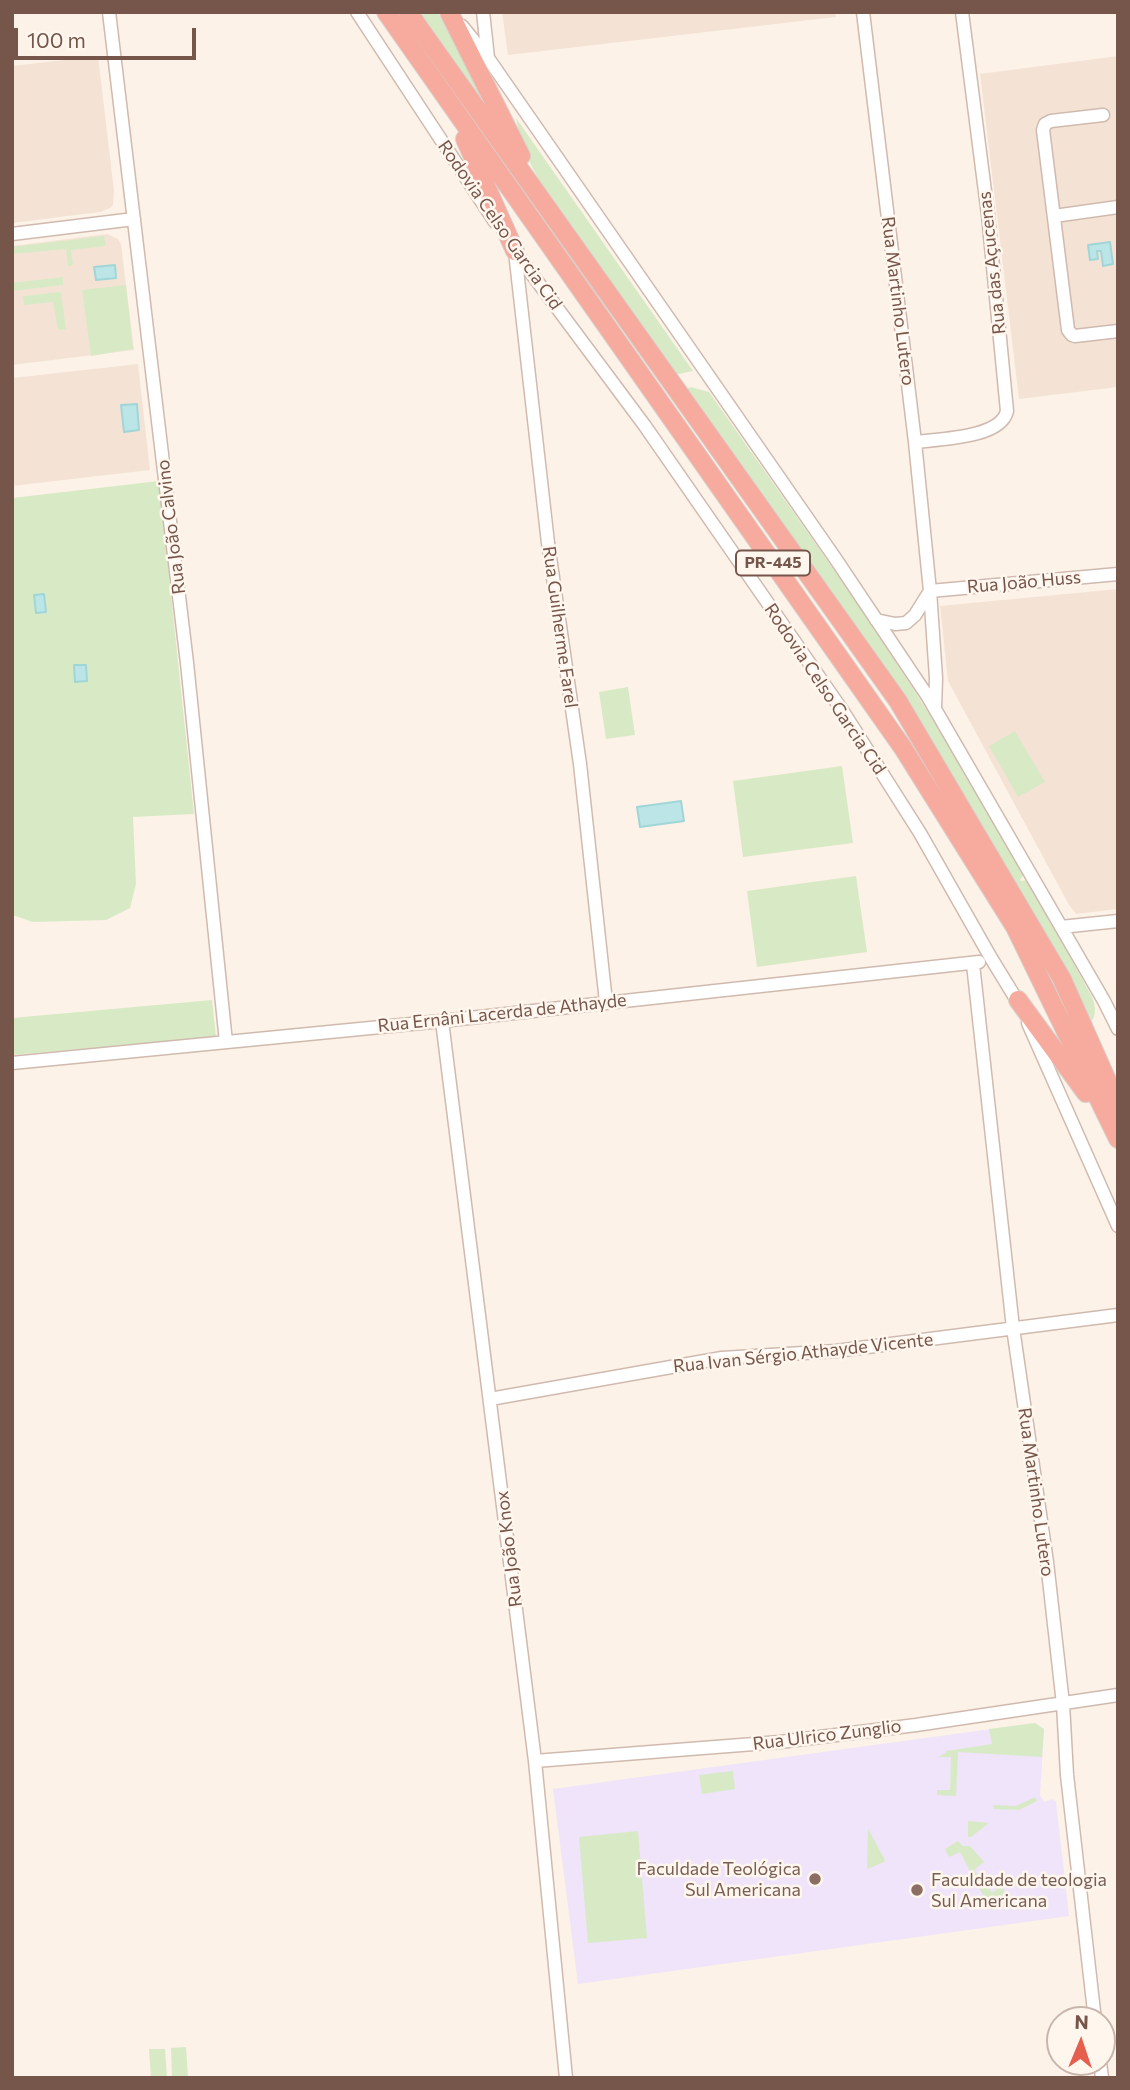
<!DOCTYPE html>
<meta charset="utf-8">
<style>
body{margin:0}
#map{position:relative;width:1130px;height:2090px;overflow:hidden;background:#fcf2e7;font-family:Commissioner,sans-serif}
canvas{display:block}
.frame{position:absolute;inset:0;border:14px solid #76564b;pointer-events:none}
.north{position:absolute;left:1046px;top:2006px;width:70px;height:70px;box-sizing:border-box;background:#fff6ee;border:2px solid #c8b6ad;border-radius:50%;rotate:2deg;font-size:19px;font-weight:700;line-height:28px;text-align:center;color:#76564b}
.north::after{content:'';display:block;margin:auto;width:24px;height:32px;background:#e65e4d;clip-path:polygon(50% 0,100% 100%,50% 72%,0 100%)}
.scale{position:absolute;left:14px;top:28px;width:182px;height:32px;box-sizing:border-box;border:4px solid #76564b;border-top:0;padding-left:9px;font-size:21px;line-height:24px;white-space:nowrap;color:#76564b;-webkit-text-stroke:5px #fff6ee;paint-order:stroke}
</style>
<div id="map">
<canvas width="1130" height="2090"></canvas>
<div class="frame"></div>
<div class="north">N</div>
<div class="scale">100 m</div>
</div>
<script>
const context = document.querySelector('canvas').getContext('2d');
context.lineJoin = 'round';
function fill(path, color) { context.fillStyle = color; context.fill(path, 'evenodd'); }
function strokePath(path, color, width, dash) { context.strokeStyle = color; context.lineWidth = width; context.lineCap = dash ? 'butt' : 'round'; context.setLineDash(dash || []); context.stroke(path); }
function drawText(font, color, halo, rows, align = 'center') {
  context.font = font + ' Commissioner,sans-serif'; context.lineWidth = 5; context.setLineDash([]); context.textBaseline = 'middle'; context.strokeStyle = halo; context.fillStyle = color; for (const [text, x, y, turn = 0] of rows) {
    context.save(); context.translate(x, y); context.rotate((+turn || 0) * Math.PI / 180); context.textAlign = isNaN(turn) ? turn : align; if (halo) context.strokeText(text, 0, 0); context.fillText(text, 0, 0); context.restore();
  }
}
const residential = new Path2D(`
 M 502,12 L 835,12 L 836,17 L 508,55 Z
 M 98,56 L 114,191 L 113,205 L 110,208 L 100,212 L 12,223 L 12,66 Z
 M 1118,56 L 1118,387 L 1019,399 L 980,74 Z
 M 107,234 L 118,239 L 121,244 L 134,350 L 12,365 L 12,246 Z
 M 138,364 L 150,470 L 12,486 L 12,378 Z
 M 1118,589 L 1118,909 L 1076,914 L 1069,905 L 948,681 L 940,606 Z`);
const education = new Path2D(`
 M 1035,1723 L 1044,1729 L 1040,1795 L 1044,1802 L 1053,1799 L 1056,1802 L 1069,1916 L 578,1984 L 553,1789 Z`);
const green = new Path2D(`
 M 417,12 L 437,12 L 458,43 L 510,140 Z
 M 516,118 L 693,371 L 674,375 L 542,185 C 529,163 520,143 516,118 Z
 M 104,236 L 106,246 L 71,250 L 73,265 L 68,266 L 66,249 L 12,254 L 12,247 Z
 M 63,277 L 63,285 L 12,291 L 12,283 Z
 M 126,285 L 133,349 L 91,356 L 82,290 Z
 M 61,292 L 66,329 L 58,330 L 53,302 L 24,305 L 23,296 Z
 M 691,387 L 709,392 L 858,604 L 952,749 L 1024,874 L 1020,880 L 1021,881 L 1028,880 L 1092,997 C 1096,1007 1097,1017 1089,1024 L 984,837 L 686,392 L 688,388 Z
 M 159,481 L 194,814 L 133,817 L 136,884 L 130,908 L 106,920 L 33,922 L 12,915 L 12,498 Z
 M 628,687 L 635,735 L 606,739 L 599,692 Z
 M 1015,731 L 1045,782 L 1018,797 L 989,746 Z
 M 842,766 L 853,843 L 743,857 L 733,781 Z
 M 856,876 L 867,952 L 757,967 L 747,891 Z
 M 212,1000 L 216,1037 L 12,1055 L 12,1018 Z
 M 1035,1723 L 1044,1729 L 1042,1757 L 958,1752 L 956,1796 L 937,1795 L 937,1790 L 950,1790 L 951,1757 L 938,1757 L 946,1753 L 946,1751 L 992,1744 L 989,1729 Z
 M 733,1771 L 735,1789 L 702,1794 L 699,1775 Z
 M 1035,1797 L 1037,1801 L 1019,1810 L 993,1809 L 994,1805 L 1016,1806 Z
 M 968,1821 L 989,1823 L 971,1837 L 968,1837 Z
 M 868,1829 L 885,1860 L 884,1862 L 867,1869 Z
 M 638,1831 L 647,1938 L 588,1943 L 579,1837 Z
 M 958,1841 L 963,1846 L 970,1846 L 984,1862 L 974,1870 L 992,1893 L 999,1887 L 1004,1889 L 1005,1895 L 993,1897 L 994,1910 L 991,1910 L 960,1852 L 949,1857 L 945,1849 Z
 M 186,2047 L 188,2077 L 172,2078 L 171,2048 Z
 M 149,2049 L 165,2049 L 167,2078 L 151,2078 Z`);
const water = new Path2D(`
 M 1110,242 L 1113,264 L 1103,266 L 1101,251 L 1097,251 L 1098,259 L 1090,260 L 1088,245 Z
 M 115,265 L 116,278 L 96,280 L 94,267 Z
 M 137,404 L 139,430 L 124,432 L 121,405 Z
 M 44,594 L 46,612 L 36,613 L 34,595 Z
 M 74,665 L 86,665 L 87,681 L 75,682 Z
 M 681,801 L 684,821 L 640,827 L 637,807 Z`);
const minor = new Path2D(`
 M 109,12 L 187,663 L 226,1042
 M 357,12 L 495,222
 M 483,12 L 488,58
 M 863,12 L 915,442 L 930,591 L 936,678 L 935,709
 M 462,26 L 488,58 L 835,558 L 928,697 L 1104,1001 L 1118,1029
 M 1103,115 L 1051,121 L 1045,124 L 1043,130 L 1068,330 L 1072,335 L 1075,336 L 1118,331
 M 1054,216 L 1118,207
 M 12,234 L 134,219
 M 511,246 L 645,426 L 842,710 L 920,833 L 991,958 L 1021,1007
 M 515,252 L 548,543 L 580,764 L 606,1002
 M 915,442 C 940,439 1001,438 1007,411 L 988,215 L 962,12
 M 930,591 L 1118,574
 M 876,620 L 895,624 L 906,623 L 915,615 L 930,591
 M 1061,927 L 1118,921
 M 973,964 L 1013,1328 L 1047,1562 L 1063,1704 L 1067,1775 L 1095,2020
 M 442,1021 L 535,1761 L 566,2078
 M 1028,1023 L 1118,1226
 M 12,1063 L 442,1021 L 979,962
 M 490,1399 L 722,1358 L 836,1351 L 1118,1315
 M 535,1761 L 780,1742 L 916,1725 L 1118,1695
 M 1100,2062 L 1102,2078`);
const highway = new Path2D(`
 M 386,12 L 903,748 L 1015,927 L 1118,1139
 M 408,12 L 898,701 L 1062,979 L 1118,1105
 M 449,12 L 521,156
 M 465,139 L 515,251
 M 1018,1000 L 1086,1093`);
const markers = [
 [815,1879,7,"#8d6e63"],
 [917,1890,7,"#8d6e63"]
];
const shields = [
 [773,563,74]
];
const shieldNames = [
 ["PR-445",773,563]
];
const streetNames = [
 ["Rodovia Celso Garcia Cid",500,225,55],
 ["Rua das Açucenas",992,263,-96],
 ["Rua Martinho Lutero",898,301,83],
 ["Rua João Calvino",171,527,-97],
 ["Rua João Huss",1024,582,-5],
 ["Rua Guilherme Farel",560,627,82],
 ["Rodovia Celso Garcia Cid",825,689,56],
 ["Rua Ernâni Lacerda de Athayde",502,1013,-6],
 ["Rua Ivan Sérgio Athayde Vicente",803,1353,-6],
 ["Rua Martinho Lutero",1036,1492,82],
 ["Rua João Knox",509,1549,-97],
 ["Rua Ulrico Zunglio",827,1735,-7]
];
const educationNames = [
 ["Faculdade Teológica",801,1869],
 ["Sul Americana",801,1890],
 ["Faculdade de teologia",931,1880,"left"],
 ["Sul Americana",931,1901,"left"]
];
fill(residential, '#f4e3d5');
fill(education, '#efe4f9');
fill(green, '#d8eac5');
fill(water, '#bbe5e6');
strokePath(water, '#a1d6d8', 2);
strokePath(minor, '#d0baaf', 15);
strokePath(highway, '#d9d0cd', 20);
strokePath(minor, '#fff', 12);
strokePath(highway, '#f6ab9e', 18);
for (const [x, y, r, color] of markers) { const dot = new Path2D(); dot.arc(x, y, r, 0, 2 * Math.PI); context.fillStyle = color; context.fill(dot); strokePath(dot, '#fff6ee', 2.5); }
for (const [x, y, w] of shields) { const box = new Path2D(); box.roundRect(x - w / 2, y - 12.5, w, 25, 5); context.fillStyle = '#fff6ee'; context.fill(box); strokePath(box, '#76564b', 2); }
drawText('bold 16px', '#76564b', null, shieldNames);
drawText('18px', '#76564b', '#fff6ee', streetNames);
drawText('18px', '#785e54', '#fff6ee', educationNames, 'right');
</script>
